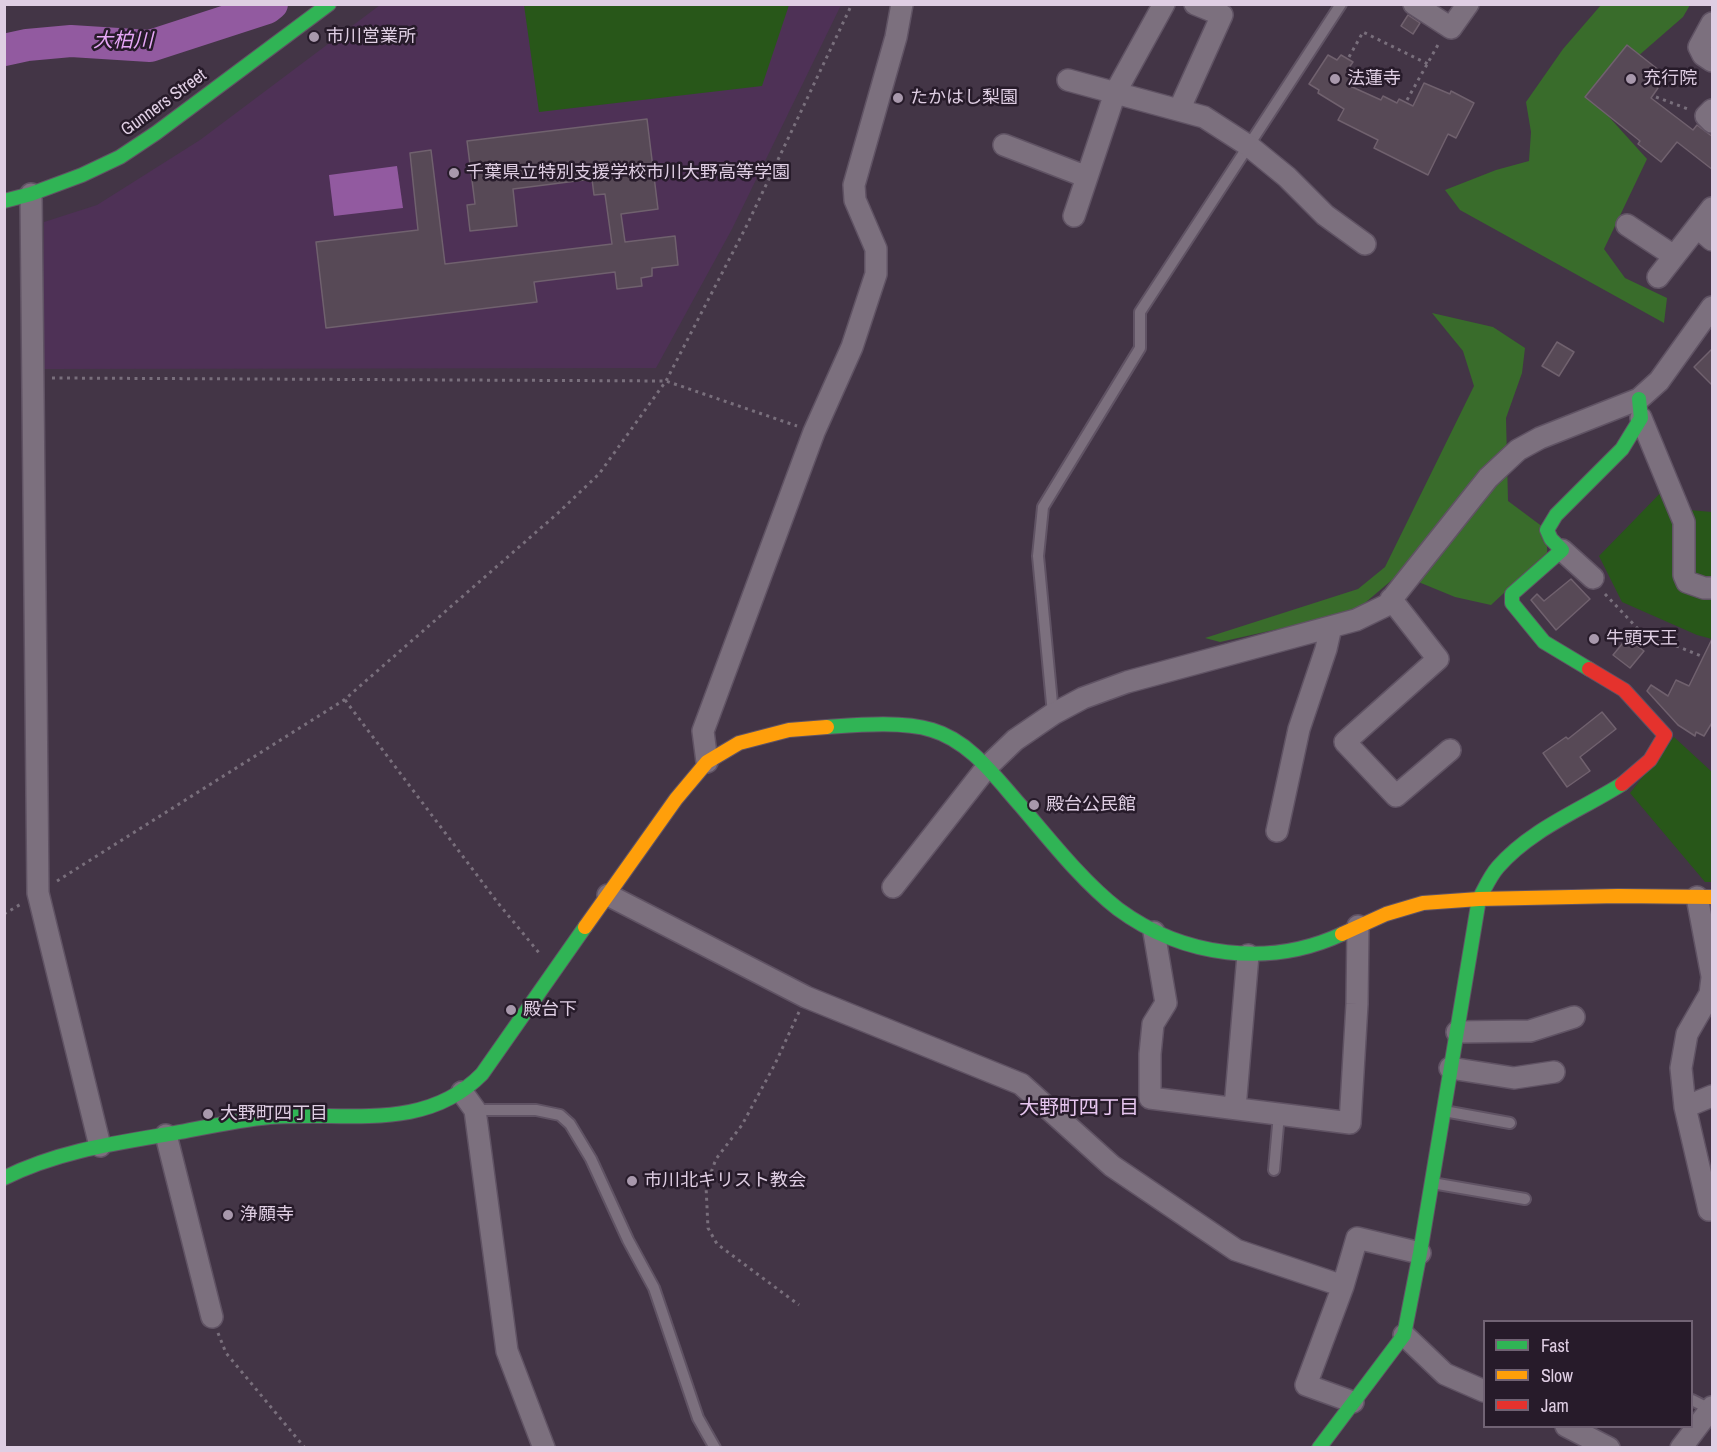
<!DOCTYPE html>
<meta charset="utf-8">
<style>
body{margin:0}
#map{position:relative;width:1717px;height:1452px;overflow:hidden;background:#433546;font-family:"Archivo Narrow",sans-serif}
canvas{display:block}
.frame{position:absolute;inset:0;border:6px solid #dfcee3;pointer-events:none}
.legend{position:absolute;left:1483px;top:1320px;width:210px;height:108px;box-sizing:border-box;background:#271b2a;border:2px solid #716374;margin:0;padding:8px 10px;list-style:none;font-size:18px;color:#dfcee3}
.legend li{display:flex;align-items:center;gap:12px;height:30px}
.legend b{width:30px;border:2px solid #716374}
</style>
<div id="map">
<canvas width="1717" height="1452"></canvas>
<div class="frame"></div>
<ul class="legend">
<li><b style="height:8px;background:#30b455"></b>Fast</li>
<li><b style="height:8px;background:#ff9f0a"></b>Slow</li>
<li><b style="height:8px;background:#e5322d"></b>Jam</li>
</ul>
</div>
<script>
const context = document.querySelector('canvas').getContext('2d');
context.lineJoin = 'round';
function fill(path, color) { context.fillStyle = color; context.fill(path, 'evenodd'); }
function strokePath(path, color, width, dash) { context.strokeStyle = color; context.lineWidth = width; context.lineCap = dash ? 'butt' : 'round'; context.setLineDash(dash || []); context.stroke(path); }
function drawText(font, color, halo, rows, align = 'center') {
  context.font = font + ' "Archivo Narrow","Noto Sans JP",sans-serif'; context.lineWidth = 5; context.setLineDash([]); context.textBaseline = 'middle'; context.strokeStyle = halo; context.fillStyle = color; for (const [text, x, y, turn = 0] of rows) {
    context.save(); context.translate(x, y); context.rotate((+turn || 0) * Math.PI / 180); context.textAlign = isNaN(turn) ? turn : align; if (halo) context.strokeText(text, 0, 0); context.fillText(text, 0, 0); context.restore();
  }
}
const built = new Path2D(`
 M 380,5 L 841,5 L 732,229 L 656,368 L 42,369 L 44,222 L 97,205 L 200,140 Z`);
const green = new Path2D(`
 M 524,5 L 524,4 L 789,5 L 762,86 L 539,112 Z
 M 1676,477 L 1689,510 L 1712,512 L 1712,639 L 1697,635 L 1622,602 L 1599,556 Z
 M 1674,737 L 1712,772 L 1712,882 L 1705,882 L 1630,793 Z`);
const forest = new Path2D(`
 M 1601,5 L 1690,5 L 1683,17 L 1591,97 L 1647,159 L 1604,249 L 1625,278 L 1667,298 L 1664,323 L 1460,210 L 1445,190 L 1496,170 L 1529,161 L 1531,132 L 1526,102 L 1563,49 Z
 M 1432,313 L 1493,327 L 1525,348 L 1522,373 L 1506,418 L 1508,501 L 1547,530 L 1547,553 L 1491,605 L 1455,597 L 1399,574 L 1359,608 L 1323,619 L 1220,642 L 1205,638 L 1358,589 L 1385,567 L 1474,386 L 1463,351 Z`);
const water = new Path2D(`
 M 397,166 L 403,208 L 334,216 L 329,175 Z`);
const river = new Path2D(`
 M 4,50 L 27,45 L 71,41 L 150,46 L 267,8 L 272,4`);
const building = new Path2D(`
 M 1408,15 L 1420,23 L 1413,34 L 1401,26 Z
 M 1627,45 L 1660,71 L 1651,83 L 1658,88 L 1651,98 L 1693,130 L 1697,125 L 1713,137 L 1713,170 L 1677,142 L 1661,162 L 1638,144 L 1640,141 L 1585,97 Z
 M 1328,55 L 1337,60 L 1341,55 L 1353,62 L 1348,69 L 1357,75 L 1350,86 L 1381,100 L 1383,96 L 1397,103 L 1399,99 L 1413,106 L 1424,83 L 1450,94 L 1451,91 L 1474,103 L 1456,138 L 1448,134 L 1428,175 L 1374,148 L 1378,140 L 1338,120 L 1344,109 L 1318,93 L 1319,90 L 1309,84 Z
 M 647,119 L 658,209 L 621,214 L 625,242 L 675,236 L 678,265 L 652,268 L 652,276 L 641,278 L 642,286 L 617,289 L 615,272 L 534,282 L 537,302 L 326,328 L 316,242 L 418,230 L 410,153 L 431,150 L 445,264 L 612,244 L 605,194 L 594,195 L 592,179 L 513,189 L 517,226 L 470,231 L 467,205 L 475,204 L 467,141 Z
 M 1557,342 L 1574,352 L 1559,376 L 1542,366 Z
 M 1713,348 L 1713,386 L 1694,367 Z
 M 1571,579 L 1590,599 L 1556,630 L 1531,600 L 1537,594 L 1544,601 Z
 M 1713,637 L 1713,721 L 1704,736 L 1696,732 L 1695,736 L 1678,725 L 1647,691 L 1651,685 L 1668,696 L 1676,680 L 1689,686 Z
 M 1627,638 L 1644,651 L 1630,668 L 1613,655 Z
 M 1602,712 L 1616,729 L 1580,757 L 1590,771 L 1567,787 L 1543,753 L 1566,737 L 1568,739 Z`);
const path = new Path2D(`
 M 1349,57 L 1363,32 L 1428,64
 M 1656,97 L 1688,109
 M 1407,100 L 1439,43
 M 52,378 L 666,381 L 797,426
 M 1605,594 L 1640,631 L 1701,656
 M 345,700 L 498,903 L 540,954
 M 57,881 L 344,700 L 558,513 L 599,474 L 666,381 L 747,225 L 852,4
 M 4,914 L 21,904
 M 799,1012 L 775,1064 L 742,1125 L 716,1159 L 706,1186 L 708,1228 L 717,1244 L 799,1305
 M 218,1333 L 226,1353 L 305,1448`);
const lane = new Path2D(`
 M 1053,714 L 1038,556 L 1043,507 L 1140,348 L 1140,312 L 1341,4
 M 475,1110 L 536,1110 L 560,1115 L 570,1124 L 591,1159 L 628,1240 L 654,1288 L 698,1418 L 715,1448
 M 1444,1111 L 1510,1123
 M 1274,1170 L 1279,1114
 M 1432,1183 L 1525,1199
 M 1692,1400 L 1712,1410`);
const street = new Path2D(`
 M 1414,4 L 1451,28 L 1468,4
 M 1712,23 L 1699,47 L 1703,55 L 1712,61
 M 1068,80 L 1204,117 L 1249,146 L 1287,177 L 1325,215 L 1365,244
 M 1179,110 L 1222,15 L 1195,4
 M 1712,110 L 1706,116 L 1712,122
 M 1004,145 L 1087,177
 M 31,194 L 38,893 L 100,1146
 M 1074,216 L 1115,93 L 1164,4
 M 1627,225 L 1674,256
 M 1697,227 L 1712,240
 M 1658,277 L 1712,208
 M 1641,418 L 1684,522 L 1684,575 L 1687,582 L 1704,588 L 1712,588
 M 1562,550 L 1593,578
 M 1391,599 L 1438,659 L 1345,742 L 1396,796 L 1450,750
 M 707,762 L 703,731 L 814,432 L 852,347 L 876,274 L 876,249 L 855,200 L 854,185 L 896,37 L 902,4
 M 1277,831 L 1299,729 L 1326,649 L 1331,627
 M 893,887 L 987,767 L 1015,740 L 1053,714 L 1083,698 L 1127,682 L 1356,620 L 1387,605 L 1488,478 L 1518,450 L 1540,438 L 1639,399 L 1659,381 L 1712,307
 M 608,895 L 806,997 L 1021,1084 L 1112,1166 L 1236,1250 L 1343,1286 L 1357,1238 L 1420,1253
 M 1697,897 L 1712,976
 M 1154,932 L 1166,1003 L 1153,1024 L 1150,1054 L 1150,1098 L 1350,1123 L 1357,1004 L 1358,926
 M 1457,1032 L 1530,1031 L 1574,1017
 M 1450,1068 L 1514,1078 L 1554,1072
 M 462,1092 L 475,1110 L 507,1351 L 544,1448
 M 1685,1107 L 1712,1096
 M 1235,1108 L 1248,955
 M 166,1135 L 212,1317
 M 1709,1210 L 1685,1107 L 1681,1068 L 1687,1034 L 1710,994 L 1712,978
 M 1343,1286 L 1306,1385 L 1353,1402
 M 1404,1335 L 1445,1374 L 1484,1391
 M 1566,1426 L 1609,1448
 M 1681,1448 L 1712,1407`);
const fast = new Path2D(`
 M 4,201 L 31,194 L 82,175 L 120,157 L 156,133 L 329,4
 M 1589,669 L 1544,642 L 1512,603 L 1512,594 L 1562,550 L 1551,539 L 1547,530 L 1556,515 L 1622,449 L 1641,418 L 1639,399
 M 827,727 C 857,725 903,721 932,730 C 970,741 996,778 1021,806 C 1050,840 1083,882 1118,909 C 1183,957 1269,968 1342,934
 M 4,1178 C 58,1151 116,1143 175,1133 C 207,1127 238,1120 270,1117 C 344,1111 424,1133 482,1074 L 585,927
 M 1319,1448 L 1404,1335 L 1420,1253 L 1479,899 C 1485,888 1490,876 1498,867 C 1531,829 1581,810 1622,784`);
const slow = new Path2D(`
 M 585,927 L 676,799 L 707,762 L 739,743 L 789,730 L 827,727
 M 1342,934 L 1386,914 L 1423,903 L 1479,899 L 1618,896 L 1712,897`);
const jam = new Path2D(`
 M 1589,669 L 1624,690 L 1665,735 L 1650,760 L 1622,784`);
const markers = [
 [314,37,6,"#a898ac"],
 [1335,79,6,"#a898ac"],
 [1631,79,6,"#a898ac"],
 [898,98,6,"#a898ac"],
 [454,173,6,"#a898ac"],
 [1594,639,6,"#a898ac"],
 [1034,805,6,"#a898ac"],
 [511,1010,6,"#a898ac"],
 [208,1114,6,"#a898ac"],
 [632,1181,6,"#a898ac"],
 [228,1215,6,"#a898ac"]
];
const poiNames = [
 ["市川営業所",326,37],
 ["法蓮寺",1347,79],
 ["充行院",1643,79],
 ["たかはし梨園",910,98],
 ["千葉県立特別支援学校市川大野高等学園",466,173],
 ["牛頭天王",1606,639],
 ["殿台公民館",1046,805],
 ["殿台下",523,1010],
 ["大野町四丁目",220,1114],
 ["市川北キリスト教会",644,1181],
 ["浄願寺",240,1215]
];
const streetNames = [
 ["Gunners Street",164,103,-36]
];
const waterNames = [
 ["大柏川",123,42]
];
const neighbourhoodNames = [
 ["大野町四丁目",1079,1109]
];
fill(built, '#4e3156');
fill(green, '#285719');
fill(forest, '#396c2b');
fill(water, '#925aa0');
strokePath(river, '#925aa0', 32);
fill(building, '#574956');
strokePath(building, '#70616e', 1.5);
strokePath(lane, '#605364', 14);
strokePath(street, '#605364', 24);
strokePath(fast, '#605364', 16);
strokePath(slow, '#605364', 16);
strokePath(jam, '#605364', 16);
strokePath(path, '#796f7c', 3, [3, 4.5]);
strokePath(lane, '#7c707e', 10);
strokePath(street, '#7c707e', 21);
strokePath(fast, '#30b455', 14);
strokePath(slow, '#ff9f0a', 14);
strokePath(jam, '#e5322d', 14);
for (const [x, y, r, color] of markers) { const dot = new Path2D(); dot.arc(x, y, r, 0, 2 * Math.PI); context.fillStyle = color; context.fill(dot); strokePath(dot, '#271b2a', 2); }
drawText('18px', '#dfcee3', '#271b2a', poiNames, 'left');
drawText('18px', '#dfcee3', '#271b2a', streetNames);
drawText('italic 20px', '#e6a7f6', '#271b2a', waterNames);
drawText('20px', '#e7c6f0', '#271b2a', neighbourhoodNames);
</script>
